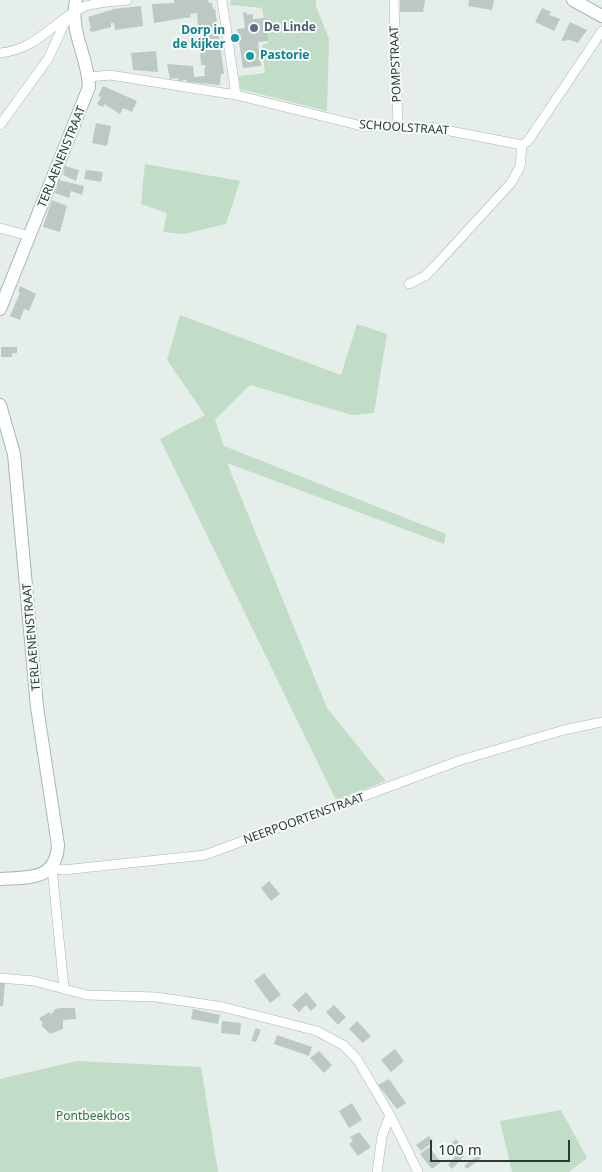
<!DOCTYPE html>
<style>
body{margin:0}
#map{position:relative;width:602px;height:1172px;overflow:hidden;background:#e6eeea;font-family:"Noto Sans",sans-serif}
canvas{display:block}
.scale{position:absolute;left:430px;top:1140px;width:140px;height:22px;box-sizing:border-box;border:2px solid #263e37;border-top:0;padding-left:6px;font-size:15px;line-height:18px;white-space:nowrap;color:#263e37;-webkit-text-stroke:4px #f7faf8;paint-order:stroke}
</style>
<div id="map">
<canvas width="602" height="1172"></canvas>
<div class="scale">100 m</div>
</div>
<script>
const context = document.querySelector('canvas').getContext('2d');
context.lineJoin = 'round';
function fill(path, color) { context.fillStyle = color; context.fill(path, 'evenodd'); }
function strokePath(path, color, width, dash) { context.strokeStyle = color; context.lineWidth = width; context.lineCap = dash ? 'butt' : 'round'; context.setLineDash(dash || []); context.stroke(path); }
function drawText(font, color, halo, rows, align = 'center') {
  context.font = font + ' "Noto Sans",sans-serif'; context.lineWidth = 4; context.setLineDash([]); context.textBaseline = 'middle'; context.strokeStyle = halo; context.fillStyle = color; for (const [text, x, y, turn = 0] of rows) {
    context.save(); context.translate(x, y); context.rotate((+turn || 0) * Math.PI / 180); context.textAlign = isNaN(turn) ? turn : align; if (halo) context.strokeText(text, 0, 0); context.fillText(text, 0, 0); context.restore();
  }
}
const green = new Path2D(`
 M 231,0 L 316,0 L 316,6 L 329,39 L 327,111 L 240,89 L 239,76 L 265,73 L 262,45 L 268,43 L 262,8 L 230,5 Z
 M 145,164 L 240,181 L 226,224 L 184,234 L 163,232 L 167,213 L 141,204 Z
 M 180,315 L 341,375 L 357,324 L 387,334 L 374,413 L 352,415 L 250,385 L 215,420 L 224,446 L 446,534 L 444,544 L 227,463 L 327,708 L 386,781 L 336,800 L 160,439 L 205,415 L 167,360 Z
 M 77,1061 L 201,1067 L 218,1172 L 0,1172 L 0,1079 Z
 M 561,1110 L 587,1158 L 569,1172 L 512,1172 L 500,1121 Z`);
const building = new Path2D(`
 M 174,0 L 208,0 L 209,3 L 212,3 L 213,9 L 215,9 L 224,74 L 221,74 L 220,85 L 187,82 L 186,80 L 178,81 L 178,78 L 170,79 L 167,64 L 193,66 L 194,77 L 205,76 L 204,68 L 206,68 L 205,65 L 201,65 L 197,13 L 190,14 L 191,17 L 154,23 L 152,4 L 174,3 Z
 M 400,0 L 425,0 L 423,12 L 400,12 Z
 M 469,0 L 494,0 L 492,10 L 468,6 Z
 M 141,6 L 143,26 L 115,30 L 114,23 L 111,23 L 111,27 L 92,32 L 89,30 L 91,28 L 88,17 L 114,9 Z
 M 542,8 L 551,12 L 549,15 L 560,19 L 554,31 L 535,22 Z
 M 247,12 L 247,15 L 253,14 L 253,19 L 265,18 L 268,41 L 258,42 L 261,66 L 243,68 L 237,29 L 245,28 L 243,13 Z
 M 570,22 L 587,30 L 578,43 L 570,40 L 561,41 Z
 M 156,51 L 158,72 L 133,70 L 131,53 Z
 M 103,86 L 137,101 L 132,112 L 123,108 L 120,114 L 104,104 L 103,107 L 97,104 L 101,97 L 98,96 Z
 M 96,123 L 111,126 L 107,146 L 92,143 Z
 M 65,166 L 79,170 L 76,181 L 63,175 Z
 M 86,170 L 103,172 L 101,182 L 84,179 Z
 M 59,180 L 84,186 L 82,195 L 71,191 L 69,198 L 55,193 Z
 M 52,200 L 67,206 L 60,232 L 43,227 Z
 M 20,286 L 36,294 L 29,311 L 24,309 L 20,320 L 10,316 L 20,293 L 18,292 Z
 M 1,347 L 17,347 L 17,353 L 12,353 L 12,357 L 1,357 Z
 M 269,881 L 280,894 L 271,901 L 261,888 Z
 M 264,973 L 281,995 L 270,1003 L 254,981 Z
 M 0,983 L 5,983 L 3,1006 L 0,1006 Z
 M 306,992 L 317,1005 L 311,1011 L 306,1005 L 299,1012 L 292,1005 Z
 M 334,1005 L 346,1017 L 338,1025 L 326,1012 Z
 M 60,1008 L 75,1008 L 76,1019 L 63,1020 L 63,1029 L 50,1034 L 41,1025 L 43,1024 L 39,1018 L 50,1012 L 51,1015 L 55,1009 Z
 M 193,1009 L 220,1015 L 218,1024 L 191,1019 Z
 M 222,1021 L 241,1023 L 240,1035 L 221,1033 Z
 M 357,1021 L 371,1036 L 363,1043 L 349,1029 Z
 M 256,1028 L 261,1030 L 256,1042 L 251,1041 Z
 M 277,1035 L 312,1047 L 309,1056 L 274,1044 Z
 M 395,1049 L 404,1061 L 391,1072 L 381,1060 Z
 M 319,1051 L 332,1065 L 324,1073 L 310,1058 Z
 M 389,1079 L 406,1103 L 397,1109 L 378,1085 Z
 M 352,1103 L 362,1120 L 349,1128 L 339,1111 Z
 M 359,1132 L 371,1147 L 358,1156 L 349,1144 L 353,1141 L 350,1137 Z
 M 429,1136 L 433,1142 L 421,1151 L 416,1145 Z
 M 456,1139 L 460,1144 L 450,1152 L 446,1148 Z
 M 429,1147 L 441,1162 L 432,1169 L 420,1154 Z
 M 459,1152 L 464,1156 L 452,1169 L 448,1165 Z
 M 478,1155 L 481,1158 L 467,1169 L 464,1166 Z`);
const street = new Path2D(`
 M 222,0 L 236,95
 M 394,0 L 398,128
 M 0,53 C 37,49 51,24 81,8 C 93,2 113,2 127,0
 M 89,77 L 110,75 L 236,95 L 366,127 L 430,127 L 522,145 L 528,141 L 602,31
 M 0,125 L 48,59 L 67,18
 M 0,228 L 30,236
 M 409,284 L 425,276 L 435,266 L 511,183 L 520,167 L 522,145
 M 0,978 L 34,981 L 87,995 L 156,997 L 223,1007 L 317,1031 L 343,1045 L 357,1059 L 390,1115 L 418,1172
 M 64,989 L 52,868 L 63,870 L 205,855 L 461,760 L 564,730 L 602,722
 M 377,1172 L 382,1136 L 390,1115`);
const secondary = new Path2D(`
 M 573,0 L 602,16
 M 0,309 L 89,87 C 88,56 69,32 76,0
 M 0,405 L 14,454 L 37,707 L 58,845 C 56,881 29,877 0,879`);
const markers = [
 [254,28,5,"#5c6f8a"],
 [235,38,5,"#0f9aa8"],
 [250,56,5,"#0f9aa8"]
];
const serviceNames = [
 ["De Linde",264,28]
];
const cultureNames = [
 ["Dorp in",225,31],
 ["de kijker",225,45],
 ["Pastorie",260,56,"left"]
];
const streetNames = [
 ["POMPSTRAAT",396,64,-92],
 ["SCHOOLSTRAAT",404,128,4],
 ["TERLAENENSTRAAT",62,157,-68],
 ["TERLAENENSTRAAT",32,637,-95],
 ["NEERPOORTENSTRAAT",304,819,-20]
];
const parkNames = [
 ["Pontbeekbos",93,1117]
];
fill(green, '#c1dcc7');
fill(building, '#bcc8c3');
strokePath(street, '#a9b6b1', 10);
strokePath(secondary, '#a5b8b1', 14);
strokePath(street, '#fff', 9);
strokePath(secondary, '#fff', 12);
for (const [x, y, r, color] of markers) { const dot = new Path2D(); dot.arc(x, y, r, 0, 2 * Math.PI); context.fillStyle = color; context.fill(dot); strokePath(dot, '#f7faf8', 2); }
drawText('bold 12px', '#4e5e75', '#f7faf8', serviceNames, 'left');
drawText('bold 12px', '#0d838f', '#f7faf8', cultureNames, 'right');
drawText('12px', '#263e37', '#f7faf8', streetNames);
drawText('12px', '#347149', '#f7faf8', parkNames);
</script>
